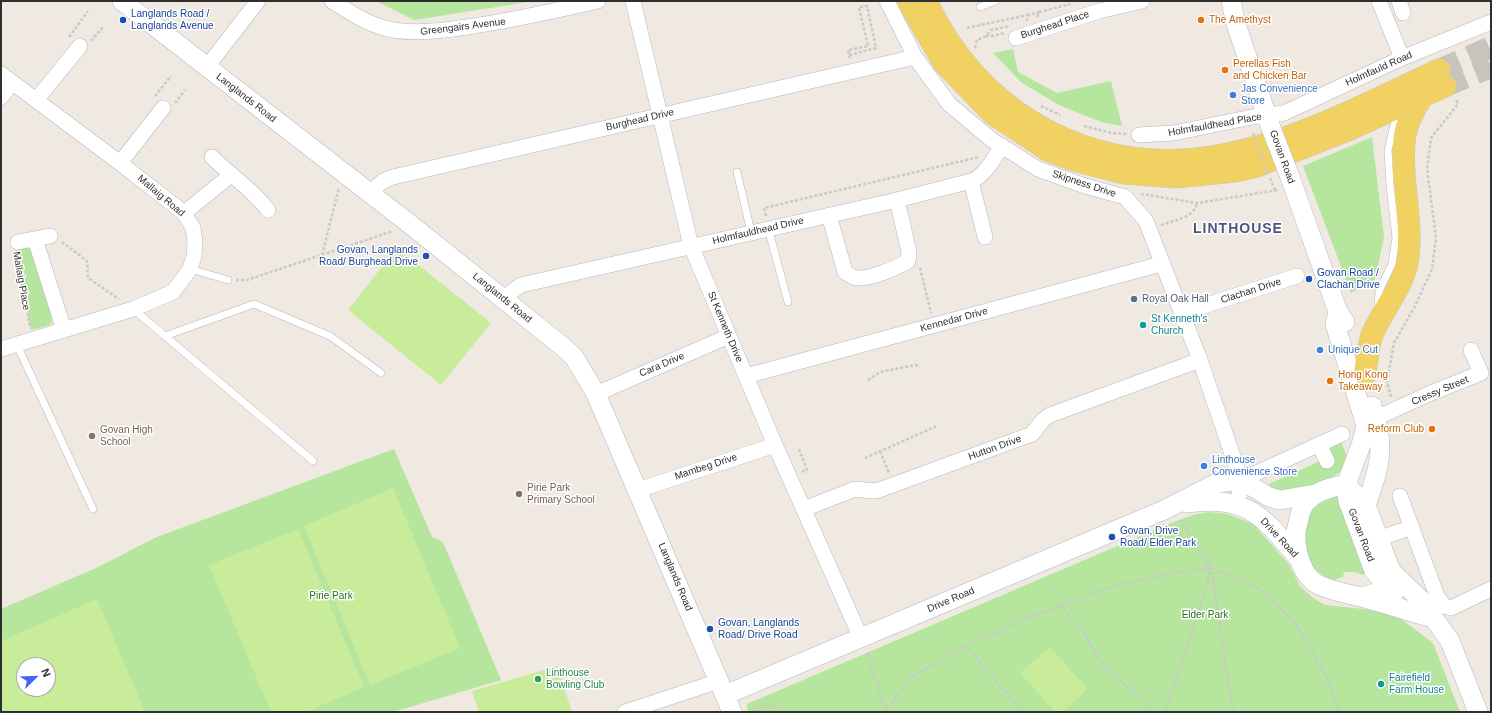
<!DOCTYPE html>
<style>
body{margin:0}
#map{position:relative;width:1492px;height:713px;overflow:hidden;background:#efe9e1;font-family:Helvetica,sans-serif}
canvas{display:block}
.frame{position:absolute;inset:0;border:2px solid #2e2e2e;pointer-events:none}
.north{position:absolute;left:16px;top:657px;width:40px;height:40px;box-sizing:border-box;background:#fff;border:1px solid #ababab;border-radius:50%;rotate:67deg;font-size:11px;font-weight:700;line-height:16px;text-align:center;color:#2e2e2e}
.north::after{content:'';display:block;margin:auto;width:14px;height:18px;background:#4264fb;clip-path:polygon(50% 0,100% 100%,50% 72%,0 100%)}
</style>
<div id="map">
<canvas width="1492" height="713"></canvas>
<div class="frame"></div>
<div class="north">N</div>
</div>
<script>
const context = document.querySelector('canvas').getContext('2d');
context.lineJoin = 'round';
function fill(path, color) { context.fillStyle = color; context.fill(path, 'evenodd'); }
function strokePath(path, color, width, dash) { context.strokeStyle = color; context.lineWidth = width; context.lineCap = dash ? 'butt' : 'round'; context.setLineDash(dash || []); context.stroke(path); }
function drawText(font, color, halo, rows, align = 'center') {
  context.font = font + ' Helvetica,sans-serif'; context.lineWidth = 3; context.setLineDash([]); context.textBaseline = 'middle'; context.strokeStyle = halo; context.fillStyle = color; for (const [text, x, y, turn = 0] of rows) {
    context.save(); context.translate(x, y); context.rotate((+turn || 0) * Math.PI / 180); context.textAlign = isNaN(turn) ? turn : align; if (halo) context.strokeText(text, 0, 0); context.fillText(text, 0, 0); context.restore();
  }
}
const green = new Path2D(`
 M 376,1 L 534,1 L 414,20 Z
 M 1013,49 L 1018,72 L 1057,93 L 1111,81 L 1122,126 L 1101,122 L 1061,106 L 1022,83 L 993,53 Z
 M 1372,137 L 1384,237 L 1375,279 L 1351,293 L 1303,166 Z
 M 29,247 L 31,249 L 51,312 L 52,321 L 50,325 L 31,330 L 16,248 Z
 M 1341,442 L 1348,459 L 1340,472 L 1320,485 L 1275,492 L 1269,484 L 1320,461 L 1333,445 Z
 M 394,449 L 432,537 L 443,542 L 501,680 L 393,712 L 1,712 L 1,609 L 96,568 L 157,537 ZM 24,665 L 48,665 L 48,689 L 24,689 Z
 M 1338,495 L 1365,572 L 1363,575 L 1355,572 L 1344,572 L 1343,577 L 1334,580 C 1300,572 1295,525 1318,503 C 1323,499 1332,497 1338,495 Z
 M 1209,512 L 1228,514 L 1253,524 L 1288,563 L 1300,586 L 1313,598 L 1325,605 L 1392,612 L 1433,643 L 1460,712 L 748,712 L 747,704 L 1176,521 L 1197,514 Z`);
const pitch = new Path2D(`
 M 397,248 L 491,323 L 441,385 L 348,310 Z
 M 393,488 L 460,648 L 370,685 L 304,526 Z
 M 298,529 L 364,687 L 306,712 L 271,712 L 209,565 Z
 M 97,599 L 145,712 L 1,712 L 1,641 ZM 24,665 L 48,665 L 48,689 L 24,689 Z
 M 1050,647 L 1088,689 L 1063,712 L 1055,712 L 1020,673 Z
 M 557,666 L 572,712 L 479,712 L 472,691 Z`);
const primaryTunnel = new Path2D(`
 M 1439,70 L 1491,47
 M 1445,86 L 1491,67`);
const path = new Path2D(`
 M 1027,15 L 1040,12
 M 1037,17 L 1040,12 L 1070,4
 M 967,28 L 1027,15 L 1027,21
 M 986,36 L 992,36 L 1005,33
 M 69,37 L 88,11
 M 91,41 L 103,27
 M 975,48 L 977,40 L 986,36 L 991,30 L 1010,26
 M 849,55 L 876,48 L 867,6 L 859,7 L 868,46 L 848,50 L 850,58
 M 155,96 L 171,76
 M 175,103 L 185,90
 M 1041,106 L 1060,115
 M 1084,126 L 1111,133 L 1127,134
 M 1270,178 L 1275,190
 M 1141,194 L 1197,203 L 1278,190
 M 766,216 L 764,208 L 979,157
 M 1161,225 C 1175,220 1194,218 1197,203
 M 62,242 L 87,261 L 88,278 L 119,299
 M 16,254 L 30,327
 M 322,255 L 339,188
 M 920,268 L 931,313
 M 236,280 L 247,280 L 393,231
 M 868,380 L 880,372 L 915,365 L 920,366
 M 1391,397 L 1387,382 L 1394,343 L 1415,306 L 1432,269 L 1436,238 L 1427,168 L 1431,138 L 1458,104 L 1456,99
 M 799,449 L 807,470 L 801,472
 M 880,451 L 889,473
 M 865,458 L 937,426
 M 1181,520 L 1194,543 L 1211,568 L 1233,712
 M 1061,605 C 1067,615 1074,620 1081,629 C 1092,644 1098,662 1113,675 C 1127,688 1144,695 1153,712
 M 966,646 L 1023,712
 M 867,653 L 886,711
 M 753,712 L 767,704 L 779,709 L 780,712
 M 885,712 L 910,678 L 966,646 L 1025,619 L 1113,586 L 1163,575 L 1211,568 L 1256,587 L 1285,612 L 1306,639 L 1331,687 L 1339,712
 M 1164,712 L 1205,591 L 1210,570`);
const service = new Path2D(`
 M 980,7 L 995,1
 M 737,172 L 751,232
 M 768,228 L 788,302
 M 190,269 L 228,280
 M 1378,308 L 1379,291 L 1392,264 L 1396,238 L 1390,185 L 1388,150 L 1397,113
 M 133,309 L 313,461
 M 165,336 L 254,304 L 330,336 L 381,373
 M 17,345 L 93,509`);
const minor = new Path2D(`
 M 332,1 C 351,13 370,26 393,30 C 417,34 442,31 466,27 C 511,21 554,11 598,1
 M 633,1 L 691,246 L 775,445 L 861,638
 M 887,1 L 915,57 L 949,104 L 992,140 L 1038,169 L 1082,185 L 1125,197 L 1146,221 L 1200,360 L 1241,480 L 1238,504
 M 1379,1 L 1402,58
 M 1399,1 L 1403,13
 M 1016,38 L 1099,11 L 1142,1
 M 206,68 L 258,1
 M 1,74 L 120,163 L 184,213 L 193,228 L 195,242 L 194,256 L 190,269 L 173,292 L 133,309 L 1,349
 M 1,97 L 12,83
 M 36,100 L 80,46
 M 1139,135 L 1174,133 L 1252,117 L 1284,113 L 1402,58 L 1491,22
 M 212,157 C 231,176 252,189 268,210
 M 120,163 L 163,108
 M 971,181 L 985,237
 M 370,193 L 383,181 L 393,177 L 915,57
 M 184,213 L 231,175
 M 829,215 L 845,272 C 847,273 850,276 853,277 C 865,282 898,267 908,261 L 909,252 L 897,200
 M 35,239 L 64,330
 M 18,242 L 50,236
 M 502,299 L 521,285 L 897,200 L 971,181 C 985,176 994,158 1002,146
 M 1182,313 L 1297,276
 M 746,376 L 1161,264
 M 596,394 L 729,336
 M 1367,425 L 1376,418 L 1431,393 L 1481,373 L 1471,350
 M 1319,444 L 1327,461
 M 1241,480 L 1342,434
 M 638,490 L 775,445
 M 1400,496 L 1437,596 L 1444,606 L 1451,608 L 1491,589
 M 804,509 L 855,489 L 873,491 L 879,490 L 1032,434 L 1043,420 L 1050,415 L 1200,360
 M 1378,539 L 1412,527
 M 625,712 L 719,681`);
const tertiary = new Path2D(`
 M 122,1 L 411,225 L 562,346 L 574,357 L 596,394 L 732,712
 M 1231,1 L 1236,24 L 1271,128
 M 1290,177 L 1338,312 L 1345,322
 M 1338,312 L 1335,324 L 1366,426 L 1362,442 L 1346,485 L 1348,501 L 1374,571 L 1394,593
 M 1187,503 C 1248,494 1263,517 1300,560
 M 1366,505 C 1380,466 1386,447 1372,406
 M 1391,571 L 1420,599 L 1450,641 L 1478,712
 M 1362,597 L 1376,593 L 1386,585 L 1391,571 L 1366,505 L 1346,485 C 1328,487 1305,494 1300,514 C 1299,520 1297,526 1296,532 C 1295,549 1301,575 1317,584 C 1330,591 1346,593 1361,597 C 1385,603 1409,612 1434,618
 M 725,695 L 1164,510 L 1217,483 L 1241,480 L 1269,497 L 1280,500 L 1315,494`);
const primary = new Path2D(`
 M 908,1 L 944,63 L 993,114 L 1049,151 L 1074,160 L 1124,173 L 1176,177 L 1235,171 L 1257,166 L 1350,129 L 1445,86
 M 926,1 C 950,52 988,97 1037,125 C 1179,206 1308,131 1439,70
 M 1365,374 C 1367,362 1368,346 1372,335 C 1383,309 1405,285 1408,257 C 1413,217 1399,176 1405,135 C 1407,121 1415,109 1422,96`);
const pathBridge = new Path2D(`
 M 1253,133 L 1268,174`);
const tertiaryBridge = new Path2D(`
 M 1271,128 L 1290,177`);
const markers = [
 [123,20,4,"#1a4fb4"],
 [1201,20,4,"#e8710a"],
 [1225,70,4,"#e8710a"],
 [1233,95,4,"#3f7fe0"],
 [426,256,4,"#1a4fb4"],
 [1309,279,4,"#1a4fb4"],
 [1134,299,4,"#5c6f8a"],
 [1143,325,4,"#0f9aa8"],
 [1320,350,4,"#3f7fe0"],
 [1330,381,4,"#e8710a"],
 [1432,429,4,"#e8710a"],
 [92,436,4,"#8d6e63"],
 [1204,466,4,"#3f7fe0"],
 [519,494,4,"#8d6e63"],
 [1112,537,4,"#1a4fb4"],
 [710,629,4,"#1a4fb4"],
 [538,679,4,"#2e9e5b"],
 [1381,684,4,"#0f9aa8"]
];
const transitNames = [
 ["Langlands Road /",131,14],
 ["Langlands Avenue",131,26],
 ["Govan, Langlands",418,250,"right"],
 ["Road/ Burghead Drive",418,262,"right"],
 ["Govan Road /",1317,273],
 ["Clachan Drive",1317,285],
 ["Govan, Drive",1120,531],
 ["Road/ Elder Park",1120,543],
 ["Govan, Langlands",718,623],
 ["Road/ Drive Road",718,635]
];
const foodNames = [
 ["The Amethyst",1209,20],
 ["Perellas Fish",1233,64],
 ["and Chicken Bar",1233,76],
 ["Hong Kong",1338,375],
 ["Takeaway",1338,387],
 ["Reform Club",1424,429,"right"]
];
const streetNames = [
 ["Burghead Place",1055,25,-18],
 ["Greengairs Avenue",463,27,-7],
 ["Holmfauld Road",1379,69,-24],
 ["Langlands Road",246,98,38],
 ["Burghead Drive",640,120,-13],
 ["Holmfauldhead Place",1215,125,-10],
 ["Govan Road",1282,157,70],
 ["Skipness Drive",1084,184,18],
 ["Mallaig Road",161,196,40],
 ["Holmfauldhead Drive",758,231,-13],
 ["Mallaig Place",21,281,80],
 ["Clachan Drive",1251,291,-18],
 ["Langlands Road",502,298,39],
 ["Kennedar Drive",954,320,-15],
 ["St Kenneth Drive",725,327,67],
 ["Cara Drive",662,365,-23],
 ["Cressy Street",1440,391,-23],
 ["Hutton Drive",995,448,-20],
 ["Mambeg Drive",706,467,-18],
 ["Govan Road",1361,535,69],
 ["Drive Road",1279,538,47],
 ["Langlands Road",675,577,67],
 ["Drive Road",951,600,-23]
];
const shopNames = [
 ["Jas Convenience",1241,89],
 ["Store",1241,101],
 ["Unique Cut",1328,350],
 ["Linthouse",1212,460],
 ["Convenience Store",1212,472]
];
const serviceNames = [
 ["Royal Oak Hall",1142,299]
];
const cultureNames = [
 ["St Kenneth's",1151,319],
 ["Church",1151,331],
 ["Fairefield",1389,678],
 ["Farm House",1389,690]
];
const educationNames = [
 ["Govan High",100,430],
 ["School",100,442],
 ["Pirie Park",527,488],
 ["Primary School",527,500]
];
const parkNames = [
 ["Pirie Park",331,596],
 ["Elder Park",1205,615]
];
const leisureNames = [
 ["Linthouse",546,673],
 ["Bowling Club",546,685]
];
const districtNames = [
 ["LINTHOUSE",1238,229]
];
fill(green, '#b6e59e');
fill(pitch, '#c9ec9a');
strokePath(primaryTunnel, '#c8c4bd', 22, [22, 11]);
strokePath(service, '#b4b7c1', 8);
strokePath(minor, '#b4b7c1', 16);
strokePath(tertiary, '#b4b7c1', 20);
strokePath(primary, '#c9c9c9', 23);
strokePath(path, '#c9c9c9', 2.5, [3, 2]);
strokePath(service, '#fff', 7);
strokePath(minor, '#fff', 15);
strokePath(tertiary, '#fff', 19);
strokePath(primary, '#f2d163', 22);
strokePath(tertiaryBridge, '#b4b7c1', 20, []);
strokePath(pathBridge, '#c9c9c9', 2.5, [3, 2]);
strokePath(tertiaryBridge, '#fff', 19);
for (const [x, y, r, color] of markers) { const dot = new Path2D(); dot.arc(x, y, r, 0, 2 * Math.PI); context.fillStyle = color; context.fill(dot); strokePath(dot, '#fff', 1.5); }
drawText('10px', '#164399', '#fff', transitNames, 'left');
drawText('10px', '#c56008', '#fff', foodNames, 'left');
drawText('10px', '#2e2e2e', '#fff', streetNames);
drawText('10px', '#366cbe', '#fff', shopNames, 'left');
drawText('10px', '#4e5e75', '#fff', serviceNames, 'left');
drawText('10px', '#0d838f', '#fff', cultureNames, 'left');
drawText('10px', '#785e54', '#fff', educationNames, 'left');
drawText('10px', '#2c6e1b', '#fff', parkNames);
drawText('10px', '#27864d', '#fff', leisureNames, 'left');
context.letterSpacing = '1px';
drawText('bold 14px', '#4d5680', '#fff', districtNames);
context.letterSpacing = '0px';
</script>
